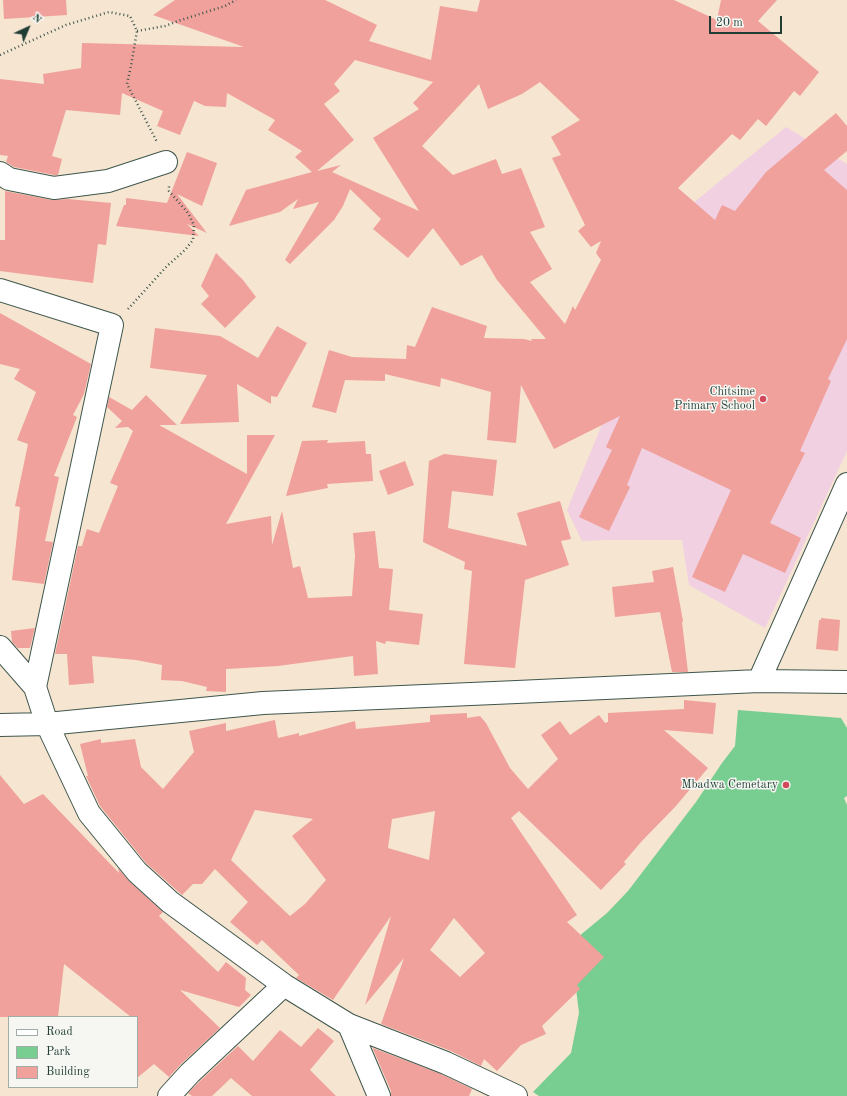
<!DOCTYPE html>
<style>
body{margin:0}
#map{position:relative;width:847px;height:1096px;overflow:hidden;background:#f5e5d1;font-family:"Old Standard TT",serif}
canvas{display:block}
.legend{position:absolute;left:8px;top:1016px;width:130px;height:72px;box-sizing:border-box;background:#f6f6f2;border:1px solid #a0aca6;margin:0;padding:5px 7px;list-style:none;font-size:12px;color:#1f3d34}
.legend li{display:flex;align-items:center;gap:8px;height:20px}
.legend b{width:20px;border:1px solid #a0aca6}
.north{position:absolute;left:8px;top:8px;width:40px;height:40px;-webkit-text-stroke:3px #f6f6f2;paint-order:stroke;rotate:44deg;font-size:11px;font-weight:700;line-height:16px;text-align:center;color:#1f3d34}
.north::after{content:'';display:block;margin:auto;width:14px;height:18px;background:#1f3d34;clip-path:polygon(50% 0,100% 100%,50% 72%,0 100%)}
.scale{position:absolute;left:709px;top:16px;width:73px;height:18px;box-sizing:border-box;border:2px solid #1f3d34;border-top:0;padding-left:5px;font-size:12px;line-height:14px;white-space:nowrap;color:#1f3d34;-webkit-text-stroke:3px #f6f6f2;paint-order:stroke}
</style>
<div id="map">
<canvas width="847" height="1096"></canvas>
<ul class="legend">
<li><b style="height:5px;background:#fff"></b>Road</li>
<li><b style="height:11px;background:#78cd91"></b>Park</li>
<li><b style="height:11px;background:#f0a19c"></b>Building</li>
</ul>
<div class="north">N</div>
<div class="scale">20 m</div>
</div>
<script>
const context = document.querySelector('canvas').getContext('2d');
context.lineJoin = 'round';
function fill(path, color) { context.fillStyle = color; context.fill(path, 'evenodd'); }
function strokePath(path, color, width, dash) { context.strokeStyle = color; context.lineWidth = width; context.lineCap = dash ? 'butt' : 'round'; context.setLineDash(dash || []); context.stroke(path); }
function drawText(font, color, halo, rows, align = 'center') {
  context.font = font + ' "Old Standard TT",serif'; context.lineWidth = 3; context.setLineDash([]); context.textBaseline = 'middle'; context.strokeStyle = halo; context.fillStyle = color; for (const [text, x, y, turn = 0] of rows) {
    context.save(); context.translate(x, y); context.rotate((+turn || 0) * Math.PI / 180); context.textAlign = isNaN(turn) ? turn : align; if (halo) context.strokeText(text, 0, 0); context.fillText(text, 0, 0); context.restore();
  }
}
const built = new Path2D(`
 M 786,127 L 847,164 L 847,451 L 765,628 L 689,585 L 682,540 L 604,540 L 582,541 L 567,510 L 692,204 Z`);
const green = new Path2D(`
 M 738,710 L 841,718 L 847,728 L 847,796 L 844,798 L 847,805 L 847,1096 L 539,1096 L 533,1092 L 571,1053 L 579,1013 L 574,972 L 572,942 L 607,913 L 628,891 L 696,802 L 722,763 L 735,746 Z`);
const building = new Path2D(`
 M 3,0 L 66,0 L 67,15 L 4,19 Z
 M 175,0 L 325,0 L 377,25 L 369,41 L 431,60 L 440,6 L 477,12 L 480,0 L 674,0 L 717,20 L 721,0 L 777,0 L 758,21 L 819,72 L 800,96 L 794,91 L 766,126 L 758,119 L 740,140 L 732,134 L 678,188 L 715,220 L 722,205 L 735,211 L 766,172 L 836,113 L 847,126 L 847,151 L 824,170 L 847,190 L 847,339 L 828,379 L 831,381 L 800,451 L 805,453 L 770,523 L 801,538 L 785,573 L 743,554 L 725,592 L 692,577 L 731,490 L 642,448 L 627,485 L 630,487 L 609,531 L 579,517 L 612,450 L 606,447 L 620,416 L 554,449 L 521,385 L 516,443 L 487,440 L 491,392 L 441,378 L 440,387 L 385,374 L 385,381 L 345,380 L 336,413 L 312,407 L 329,350 L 352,357 L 406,359 L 407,345 L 415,347 L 432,307 L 487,326 L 484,338 L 524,339 L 532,341 L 531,339 L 546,339 L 497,280 L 482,255 L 461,266 L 433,228 L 408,258 L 373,229 L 381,219 L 350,189 L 343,206 L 334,220 L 290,264 L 285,260 L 319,202 L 293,209 L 298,199 L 280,212 L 229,226 L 246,190 L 312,172 L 295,157 L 302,151 L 268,130 L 275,120 L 227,93 L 226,107 L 205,106 L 194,101 L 180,135 L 157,126 L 163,111 L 122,93 L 120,115 L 66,110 L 52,156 L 62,159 L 58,175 L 54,175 L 14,167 L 6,162 L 8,156 L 0,155 L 0,79 L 44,84 L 43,74 L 81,68 L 82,43 L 244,47 L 153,15 ZM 355,60 L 433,82 L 413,103 L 419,109 L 373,138 L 419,211 L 332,172 L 341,165 L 317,171 L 354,140 L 324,104 L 340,91 L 334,84 ZM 540,82 L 580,120 L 551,137 L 561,155 L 552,158 L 585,225 L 578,231 L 591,247 L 601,241 L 596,253 L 601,260 L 575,310 L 573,306 L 565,324 L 530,282 L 552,269 L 530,232 L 545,227 L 521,168 L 502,174 L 496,159 L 453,175 L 422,146 L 479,84 L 488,109 L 522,94 Z
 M 187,152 L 217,163 L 202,206 L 177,194 L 207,233 L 187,224 L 199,236 L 116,226 L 124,205 L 126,205 L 126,198 L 167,203 Z
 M 5,191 L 52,200 L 68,199 L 111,203 L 106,245 L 98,244 L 93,283 L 0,271 L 0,240 L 5,240 Z
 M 216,253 L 243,280 L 256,297 L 225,328 L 201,304 L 209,296 L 201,286 Z
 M 0,313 L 91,364 L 84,394 L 73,415 L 77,417 L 54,476 L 59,477 L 45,541 L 53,542 L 44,584 L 12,580 L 20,507 L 15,506 L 28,444 L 17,440 L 36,392 L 14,379 L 20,369 L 0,364 Z
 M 277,326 L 307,343 L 277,397 L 271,396 L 271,404 L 237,384 L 239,422 L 180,424 L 207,375 L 150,368 L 155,328 L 220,336 L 258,358 Z
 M 146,395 L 177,425 L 159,425 L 247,474 L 247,435 L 275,435 L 226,524 L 271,516 L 272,545 L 282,511 L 293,568 L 300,566 L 308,598 L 352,596 L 355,556 L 353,533 L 375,531 L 379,568 L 393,569 L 389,610 L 423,614 L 419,645 L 386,641 L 385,644 L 376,641 L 378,674 L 354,676 L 353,656 L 278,666 L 226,669 L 226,692 L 206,691 L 207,687 L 182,681 L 161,680 L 162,665 L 136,660 L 92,656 L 94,683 L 69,685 L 67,654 L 55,654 L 78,546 L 82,546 L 87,529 L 99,533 L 118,486 L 110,483 L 133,431 L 128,427 L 115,428 L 122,421 L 107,407 L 109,397 L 132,410 Z
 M 328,440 L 327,443 L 365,441 L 366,454 L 371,454 L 373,481 L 327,484 L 328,488 L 286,496 L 302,441 Z
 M 444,454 L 497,460 L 493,496 L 452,491 L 448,528 L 527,546 L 517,513 L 560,501 L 571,539 L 561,541 L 569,565 L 525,580 L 515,668 L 464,664 L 472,571 L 464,569 L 465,562 L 423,542 L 429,461 Z
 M 405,461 L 414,485 L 388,495 L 379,471 Z
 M 673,567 L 683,621 L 682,622 L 688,672 L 672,672 L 660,612 L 615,617 L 612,587 L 654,582 L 652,571 Z
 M 821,618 L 840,620 L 838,651 L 816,649 L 819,620 L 821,620 Z
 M 35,628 L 30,648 L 18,648 L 12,642 L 11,631 Z
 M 684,700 L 716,703 L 713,734 L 664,730 L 708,768 L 675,807 L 641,842 L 624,862 L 626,864 L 601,890 L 519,811 L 511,818 L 577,915 L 567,922 L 604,957 L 577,985 L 580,989 L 542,1026 L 546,1034 L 521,1045 L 497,1071 L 484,1059 L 481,1066 L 451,1051 L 381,1024 L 404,958 L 365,1005 L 391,916 L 333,1000 L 296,978 L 299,975 L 262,940 L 257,945 L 230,922 L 248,902 L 215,869 L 202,884 L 193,884 L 182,895 L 146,863 L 100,806 L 86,776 L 88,776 L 80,744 L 101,739 L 101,743 L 135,739 L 141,767 L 163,789 L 194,752 L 189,731 L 226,723 L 226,731 L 275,720 L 278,738 L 299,733 L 299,736 L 355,721 L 356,729 L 430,722 L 430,715 L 467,713 L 467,718 L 480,716 L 486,723 L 510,768 L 528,789 L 558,759 L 541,735 L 560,721 L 570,735 L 599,715 L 605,723 L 608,722 L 608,713 L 684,709 ZM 255,810 L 313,819 L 292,836 L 326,880 L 305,904 L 290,916 L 258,886 L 231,860 ZM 435,811 L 429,860 L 388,848 L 392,819 ZM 454,918 L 485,953 L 460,977 L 430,950 Z
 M 0,775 L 24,804 L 43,794 L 119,873 L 118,868 L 129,881 L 163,912 L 159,916 L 218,972 L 226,962 L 246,978 L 245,990 L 251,995 L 239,1007 L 180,990 L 220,1028 L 181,1064 L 169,1077 L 154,1064 L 137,1078 L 137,1017 L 131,1017 L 64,964 L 58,1017 L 0,1017 Z
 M 318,1028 L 334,1041 L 310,1070 L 336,1096 L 252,1096 L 231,1078 L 212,1096 L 192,1096 L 188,1093 L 199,1082 L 238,1046 L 253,1061 L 280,1030 L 301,1047 Z
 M 373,1048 L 441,1074 L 472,1089 L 469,1096 L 391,1096 L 391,1091 L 373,1049 Z`);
const path = new Path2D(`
 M 137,31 L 165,26 L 178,21 L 225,6 L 236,0
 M 0,55 L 66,25 L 109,12 L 130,16 L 137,31 L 131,66 L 127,84 L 157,142
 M 128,309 L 167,266 L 185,250 L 193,240 L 194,225 L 188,213 L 169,191 L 169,186`);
const minor = new Path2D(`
 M 0,173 L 9,179 L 54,188 L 108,181 L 166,162
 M 0,290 L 112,325 L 35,687
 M 0,647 L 35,687 L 47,724 L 89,813 L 137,872 L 170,902 L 284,985 L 349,1025 L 446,1063 L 516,1096
 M 759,681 L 847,484
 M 0,725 L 47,724 L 263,703 L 517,692 L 759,681 L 847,682
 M 349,1025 L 379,1096
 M 169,1096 L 190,1073 L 284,985`);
const markers = [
 [763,399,4,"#d1495b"],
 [786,785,4,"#d1495b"]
];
const poiNames = [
 ["Chitsime",755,392],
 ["Primary School",755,406],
 ["Mbadwa Cemetary",778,785]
];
fill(built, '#f1d0e2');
fill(green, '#78cd91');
fill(building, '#f0a19c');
strokePath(minor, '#3f564c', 24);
strokePath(path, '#3f564c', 2.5, [1, 3]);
strokePath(minor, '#fff', 22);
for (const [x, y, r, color] of markers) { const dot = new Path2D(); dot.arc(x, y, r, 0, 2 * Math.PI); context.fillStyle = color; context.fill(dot); strokePath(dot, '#f6f6f2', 1.5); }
drawText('12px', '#1f3d34', '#f6f6f2', poiNames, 'right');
</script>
